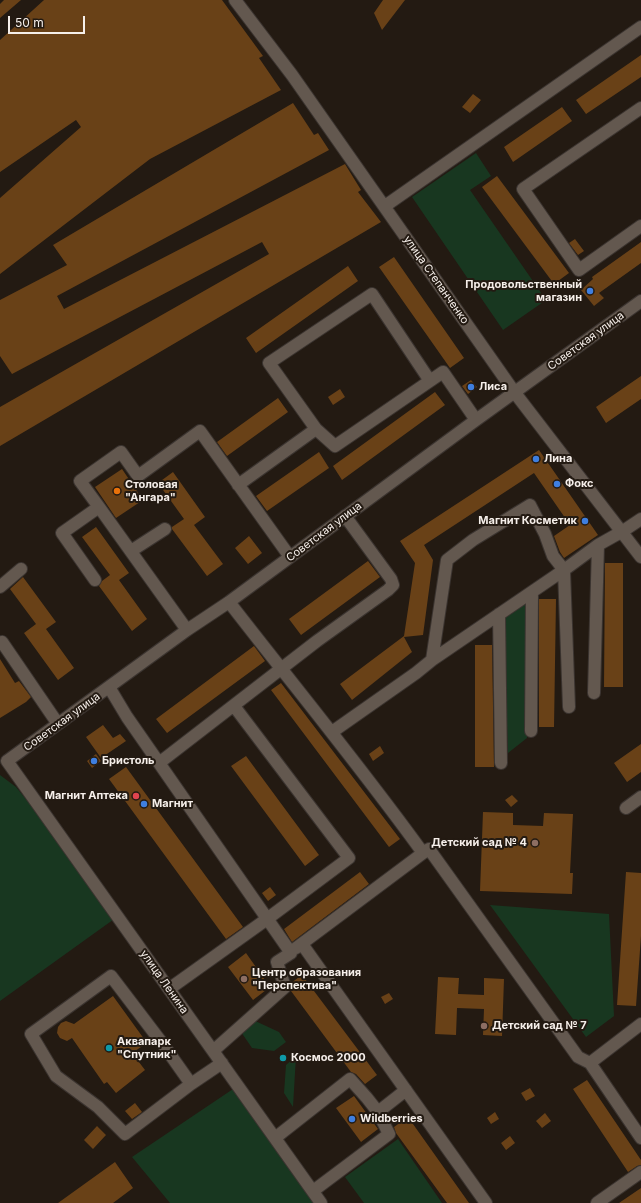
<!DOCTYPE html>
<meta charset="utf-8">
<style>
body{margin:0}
#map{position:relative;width:641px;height:1203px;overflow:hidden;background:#231a12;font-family:Inter,sans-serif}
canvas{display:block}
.scale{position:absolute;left:8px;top:16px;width:77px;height:18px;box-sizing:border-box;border:2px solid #f6efea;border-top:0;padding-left:5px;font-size:12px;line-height:14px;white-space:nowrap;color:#f6efea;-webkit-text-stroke:3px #231a12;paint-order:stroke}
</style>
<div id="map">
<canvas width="641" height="1203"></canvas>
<div class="scale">50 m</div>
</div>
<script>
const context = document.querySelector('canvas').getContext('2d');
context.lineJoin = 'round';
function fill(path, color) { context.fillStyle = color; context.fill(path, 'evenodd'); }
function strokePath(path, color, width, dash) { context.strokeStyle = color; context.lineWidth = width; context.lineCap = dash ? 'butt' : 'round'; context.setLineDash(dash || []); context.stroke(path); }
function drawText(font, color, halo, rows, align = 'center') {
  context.font = font + ' Inter,sans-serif'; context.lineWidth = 4; context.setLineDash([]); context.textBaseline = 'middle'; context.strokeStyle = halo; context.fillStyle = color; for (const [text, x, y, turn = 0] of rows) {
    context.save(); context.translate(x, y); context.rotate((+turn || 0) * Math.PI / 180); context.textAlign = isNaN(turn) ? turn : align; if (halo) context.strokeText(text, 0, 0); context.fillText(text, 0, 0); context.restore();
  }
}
const green = new Path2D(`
 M 476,153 L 491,176 L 470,190 L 546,300 L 503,330 L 412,197 Z
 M 525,602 L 527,738 L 508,753 L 503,617 Z
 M 0,775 L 16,787 L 52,831 L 117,917 L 0,1001 Z
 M 490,905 L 609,914 L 614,1016 L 586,1037 Z
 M 251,1019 L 279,1032 L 286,1042 L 274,1051 L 252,1048 L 239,1029 Z
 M 296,1056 L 293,1107 L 284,1093 L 286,1065 Z
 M 239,1085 L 321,1203 L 170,1203 L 132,1157 Z
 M 398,1139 L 442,1203 L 364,1203 L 345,1177 Z`);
const building = new Path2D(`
 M 4,0 L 21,0 L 0,18 L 0,4 Z
 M 44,0 L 222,0 L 263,56 L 259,58 L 281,90 L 150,159 L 0,274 L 0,198 L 81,127 L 76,120 L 0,172 L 0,40 Z
 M 383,0 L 405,0 L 382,30 L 374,13 Z
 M 641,55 L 641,77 L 586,114 L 576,100 Z
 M 473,94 L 481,100 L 470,113 L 462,107 Z
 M 293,103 L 314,135 L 318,133 L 329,150 L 57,296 L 64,309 L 345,164 L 361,190 L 358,192 L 381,222 L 0,446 L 0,407 L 269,254 L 262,242 L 12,374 L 0,356 L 0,300 L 67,265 L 53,245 Z
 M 562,107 L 572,121 L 513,162 L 504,147 Z
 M 497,176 L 569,273 L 554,284 L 482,187 Z
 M 575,239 L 584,251 L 578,255 L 569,243 Z
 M 641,242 L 641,263 L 599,293 L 604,298 L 594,306 L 581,290 L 593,279 L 592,277 Z
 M 394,257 L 464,358 L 450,368 L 379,267 Z
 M 348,266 L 358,281 L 256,353 L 246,338 Z
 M 641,376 L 641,399 L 606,423 L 596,407 Z
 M 471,380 L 477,387 L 468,394 L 462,386 Z
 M 340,389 L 345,397 L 333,405 L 328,397 Z
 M 435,392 L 445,405 L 342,480 L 333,466 Z
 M 278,398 L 288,412 L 227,456 L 217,442 Z
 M 539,450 L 598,535 L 564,558 L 560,552 L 554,536 L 570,525 L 534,473 L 424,545 L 433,560 L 423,635 L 404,637 L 412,652 L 352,700 L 340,684 L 404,636 L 415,563 L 400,541 Z
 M 319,452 L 329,468 L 267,511 L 256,496 Z
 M 122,469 L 143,500 L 116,518 L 95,487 Z
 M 173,472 L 205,517 L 194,525 L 223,564 L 207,576 L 172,529 L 172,527 L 184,519 L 158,483 Z
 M 96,527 L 129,573 L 119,580 L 147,619 L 132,631 L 99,586 L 102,581 L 110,575 L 82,537 Z
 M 249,536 L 262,553 L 248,564 L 235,548 Z
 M 368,561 L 380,577 L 301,635 L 289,619 Z
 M 605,563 L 623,563 L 623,687 L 604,687 Z
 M 23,577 L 56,622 L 46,629 L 74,668 L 58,680 L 24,633 L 36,624 L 10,589 Z
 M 539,599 L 556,599 L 554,727 L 539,727 Z
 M 475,645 L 492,645 L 494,767 L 475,767 Z
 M 254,646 L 265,661 L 167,733 L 156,719 Z
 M 0,659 L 15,683 L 19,681 L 31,697 L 26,702 L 0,718 Z
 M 281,683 L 400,839 L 389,847 L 271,690 Z
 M 103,725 L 113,738 L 120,734 L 126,741 L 101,758 L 86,737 Z
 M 641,744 L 641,772 L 627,782 L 614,763 Z
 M 380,746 L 384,753 L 373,761 L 369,754 Z
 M 96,754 L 101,761 L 92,768 L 87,761 Z
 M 246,756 L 319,855 L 305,866 L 231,766 Z
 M 126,767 L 243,927 L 226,939 L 109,779 Z
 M 512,795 L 518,801 L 511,807 L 505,800 Z
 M 483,812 L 513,813 L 513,825 L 543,826 L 544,813 L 573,814 L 570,873 L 573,873 L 572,894 L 480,891 Z
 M 360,872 L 369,884 L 292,942 L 284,929 Z
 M 626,872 L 641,873 L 641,936 L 636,1006 L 617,1005 Z
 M 270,887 L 276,895 L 268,901 L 262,893 Z
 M 246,953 L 270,987 L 253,1000 L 228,967 Z
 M 302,975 L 377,1075 L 365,1084 L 356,1074 L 351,1072 L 291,991 L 291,983 Z
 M 438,977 L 459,978 L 458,994 L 484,995 L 484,978 L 504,979 L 502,1036 L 483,1035 L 484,1009 L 457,1008 L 456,1035 L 435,1034 Z
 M 389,993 L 393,999 L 385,1004 L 381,997 Z
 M 113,996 L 147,1043 L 132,1053 L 145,1070 L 116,1093 L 107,1082 L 104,1084 L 72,1038 L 67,1041 L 60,1038 L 57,1033 L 58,1027 L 61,1023 L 66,1021 L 74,1024 Z
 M 587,1080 L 641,1160 L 641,1165 L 637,1166 L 628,1172 L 573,1089 Z
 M 530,1088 L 535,1096 L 526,1101 L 521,1093 Z
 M 354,1096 L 378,1129 L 361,1142 L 336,1108 Z
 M 135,1103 L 142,1112 L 132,1119 L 125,1111 Z
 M 495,1112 L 499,1119 L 491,1124 L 487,1118 Z
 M 545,1113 L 551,1121 L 542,1128 L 536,1121 Z
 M 408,1117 L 469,1203 L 447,1203 L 396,1133 L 394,1127 Z
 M 97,1126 L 106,1135 L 93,1149 L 84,1140 Z
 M 510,1136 L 515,1143 L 506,1150 L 501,1143 Z
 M 115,1162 L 133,1188 L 113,1203 L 58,1203 Z
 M 641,1188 L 641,1203 L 619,1203 Z`);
const minor = new Path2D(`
 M 235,0 L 292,75 L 515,393 L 641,557
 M 641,108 L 523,189 L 579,270 L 641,226
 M 385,206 L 641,27
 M 316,429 L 269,363 L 372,294 L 430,381
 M 238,485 L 316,429 L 335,446 L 443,372 L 476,420
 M 99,507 L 80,481 L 121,452 L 138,476 L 200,431 L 290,557
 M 131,551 L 165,529
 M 95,580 L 62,533 L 99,507 L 187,630
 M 0,587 L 21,569
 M 229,602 C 294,686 361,767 423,853 L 429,849 L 578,1057 L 590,1063 L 641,1138
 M 499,614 L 501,763
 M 0,643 L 2,642 L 58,724
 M 432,660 L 447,560 L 473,540 L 530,505 L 545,534 L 553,556 L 564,570 L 569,707
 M 109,687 L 127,717 L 159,763 L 317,641 L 388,590 L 393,585 L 391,579 L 345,516
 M 594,693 L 598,545
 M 531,731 L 532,592
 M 332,732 L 416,673 L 432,660 L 564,570 L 598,545 L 623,531 L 641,519
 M 7,761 L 187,630 L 229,602 L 476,420 L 641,301
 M 7,761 L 321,1203
 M 159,763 L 291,953 L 277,962 L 285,987 L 213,1051
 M 626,808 L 641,797
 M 302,944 L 486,1203
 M 296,948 L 423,853
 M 111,976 L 162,1043 L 191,1084 L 125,1134 L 98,1107 L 56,1076 L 31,1034 Z
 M 169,989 L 267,919 L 349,858 L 234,706
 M 590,1063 L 641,1024
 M 191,1084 L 222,1063
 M 378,1112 L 406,1090
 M 275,1138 L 350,1079 L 367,1098 L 378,1112 L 389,1134 L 313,1191
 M 597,1203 L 641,1172`);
const markers = [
 [590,291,4,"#3f7fe0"],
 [471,387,4,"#3f7fe0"],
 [536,459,4,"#3f7fe0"],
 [557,484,4,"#3f7fe0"],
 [117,491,4,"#e8710a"],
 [585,521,4,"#3f7fe0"],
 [94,761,4,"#3f7fe0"],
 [136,796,4,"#e0444e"],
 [144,804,4,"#3f7fe0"],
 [535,843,4,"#8d6e63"],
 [244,979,4,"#8d6e63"],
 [484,1026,4,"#8d6e63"],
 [109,1048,4,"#0f9aa8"],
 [283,1058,4,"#0f9aa8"],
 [352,1119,4,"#3f7fe0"]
];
const streetNames = [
 ["улица Степанченко",436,280,55],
 ["Советская улица",586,341,-36],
 ["Советская улица",324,532,-37],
 ["Советская улица",62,722,-36],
 ["улица Ленина",164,982,55]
];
const poiNames = [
 ["Продовольственный",582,285,"right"],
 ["магазин",582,298,"right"],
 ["Лиса",479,387],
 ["Лина",544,459],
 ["Фокс",565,484],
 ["Столовая",125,485],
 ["\"Ангара\"",125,498],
 ["Магнит Косметик",577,521,"right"],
 ["Бристоль",102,761],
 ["Магнит Аптека",128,796,"right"],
 ["Магнит",152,804],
 ["Детский сад № 4",527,843,"right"],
 ["Центр образования",252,973],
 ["\"Перспектива\"",252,986],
 ["Детский сад № 7",492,1026],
 ["Аквапарк",117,1042],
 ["\"Спутник\"",117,1055],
 ["Космос 2000",291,1058],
 ["Wildberries",360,1119]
];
fill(green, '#183720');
fill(building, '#694117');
strokePath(minor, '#3b3430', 14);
strokePath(minor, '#63584f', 12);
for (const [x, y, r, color] of markers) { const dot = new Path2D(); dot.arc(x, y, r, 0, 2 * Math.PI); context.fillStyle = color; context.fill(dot); strokePath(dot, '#231a12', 1.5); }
drawText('11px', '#f6efea', '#231a12', streetNames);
drawText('bold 11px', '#f6efea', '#231a12', poiNames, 'left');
</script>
